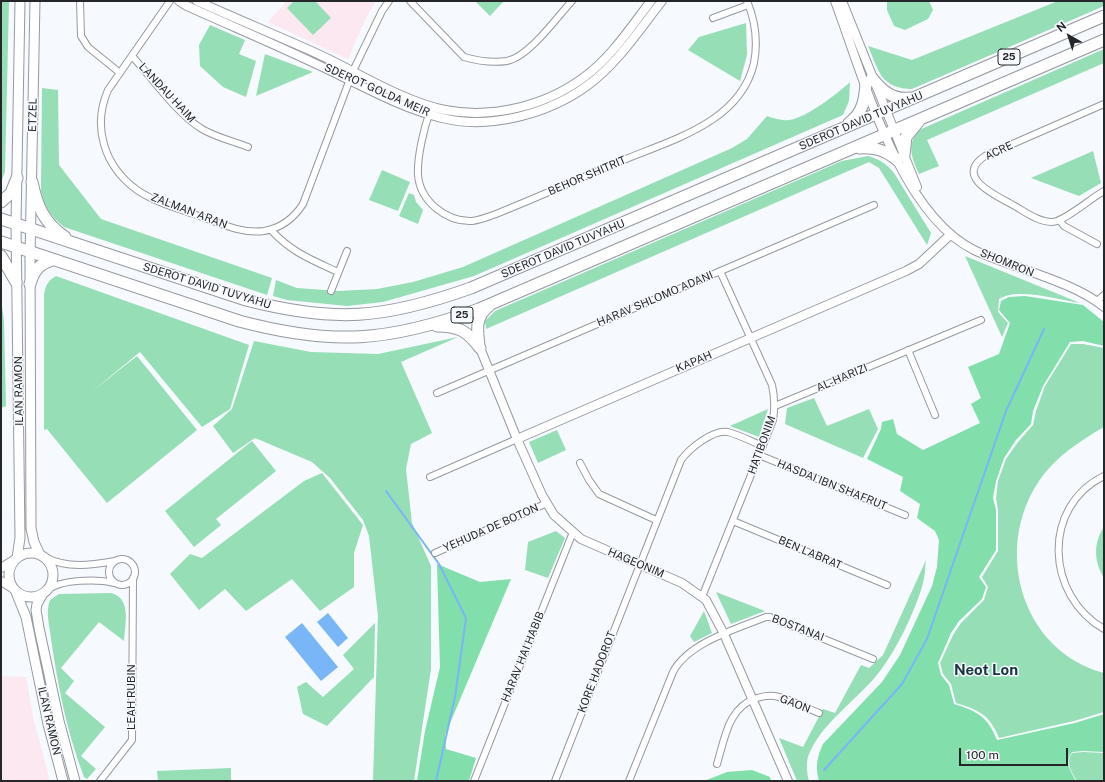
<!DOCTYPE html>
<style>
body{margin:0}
#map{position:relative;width:1105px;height:782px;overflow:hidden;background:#f6f9fd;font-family:"Public Sans",sans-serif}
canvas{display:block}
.frame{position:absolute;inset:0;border:2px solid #252629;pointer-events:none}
.north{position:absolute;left:1049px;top:16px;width:40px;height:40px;-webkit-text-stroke:3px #f6f9fd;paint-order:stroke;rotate:321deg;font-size:11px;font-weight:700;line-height:16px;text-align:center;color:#252629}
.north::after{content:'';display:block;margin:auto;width:14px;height:18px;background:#252629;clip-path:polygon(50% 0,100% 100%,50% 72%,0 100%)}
.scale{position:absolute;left:959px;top:748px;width:109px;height:18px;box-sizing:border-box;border:2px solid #252629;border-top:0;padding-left:5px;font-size:12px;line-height:14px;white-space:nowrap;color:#252629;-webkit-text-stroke:3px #f6f9fd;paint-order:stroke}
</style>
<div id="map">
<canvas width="1105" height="782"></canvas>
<div class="frame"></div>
<div class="north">N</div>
<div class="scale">100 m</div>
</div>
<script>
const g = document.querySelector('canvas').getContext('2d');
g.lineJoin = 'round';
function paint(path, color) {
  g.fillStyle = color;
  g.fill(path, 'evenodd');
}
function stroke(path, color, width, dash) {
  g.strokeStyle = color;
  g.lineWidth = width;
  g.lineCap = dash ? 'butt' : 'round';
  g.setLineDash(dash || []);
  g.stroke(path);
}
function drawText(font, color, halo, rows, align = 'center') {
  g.font = font + ' "Public Sans",sans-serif';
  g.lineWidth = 3;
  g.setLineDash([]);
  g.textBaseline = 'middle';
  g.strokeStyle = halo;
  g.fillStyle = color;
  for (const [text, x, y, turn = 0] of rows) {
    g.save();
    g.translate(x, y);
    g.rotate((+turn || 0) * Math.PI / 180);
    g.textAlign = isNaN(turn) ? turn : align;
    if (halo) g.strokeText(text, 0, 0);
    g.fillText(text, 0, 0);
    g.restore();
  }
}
const education = new Path2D(`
 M287 1H376L367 16 348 59 268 22Z
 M1 676 26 677 34 721 50 781H1Z`);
const green = new Path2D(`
 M1 1H9L5 172 1 182Z
 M294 1H315L331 18 313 35 287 8Z
 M475 1H504L490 16Z
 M887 1H929L933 10 928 19 905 30 894 26 887 10Z
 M1058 1H1104V6L912 89C880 88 879 71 868 46L912 60Z
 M746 23 747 55 740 81 688 50 699 37Z
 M210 25 245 40 239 54 256 61 246 97 223 87 200 66 199 45Z
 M1104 49V63L927 140 939 166 919 174C912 158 906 145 919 130Z
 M265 54 313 72 256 96Z
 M850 82 849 101 843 115 474 276 383 302 347 306 287 300 273 296 276 280 297 288 338 291 377 289 413 282 463 267 732 148 747 139 767 116C773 118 782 121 789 120 806 118 837 94 850 82Z
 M42 88 58 90 59 165 101 219 272 278 267 295 64 227C50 215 45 208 41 191Z
 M1093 151 1101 183 1079 196 1031 178Z
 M868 156C879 159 887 164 894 173L931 233 927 245 879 168 869 162 486 329 485 321 495 311 842 161Z
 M382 170 410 182 398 211 369 200Z
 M409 193 414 195 416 202 423 210 418 224 399 216Z
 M965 256 1080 303C1059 300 1018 287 999 299L998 312 1008 323 1002 337Z
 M56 276 249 345 230 409 202 427 140 352 90 393 137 356 197 430 107 503 47 429 44 430V294C46 286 47 281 56 276Z
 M1 298 4 321 6 406 1 408Z
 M458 337 401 362 432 433 411 444 406 469 412 523 431 566V669L414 781H373L378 616 369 536 363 520 330 478 312 462 255 438 233 453 213 426 232 409 254 341 311 352 378 354Z
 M1071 344H1083L1104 348V427C1080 441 1055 457 1039 481 993 549 1021 651 1104 673V712L1074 721 999 738C990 714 978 710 956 703L951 684 943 674 940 663 953 635 961 623 984 600 988 587 982 577 998 551V510L996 498 998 481 1006 459 1018 442 1033 425 1036 411 1045 386Z
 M814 398 827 426 869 409 878 429 863 458 785 424 787 408Z
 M768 409 759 437 730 426Z
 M557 430 566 450 538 463 529 442Z
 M252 441 276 471 216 519 221 525 194 547 165 511Z
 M322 473 363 525 354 553V587L320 611 292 579 246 611 225 589 199 610 170 574 190 554 202 558 304 481Z
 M1104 527V578C1094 562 1093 543 1104 527Z
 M556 531 565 538 548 578 525 570 528 542Z
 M926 560C925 568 925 578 922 587 913 615 898 647 880 671 859 699 819 724 808 757 806 764 807 774 809 781H797L779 738 803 747 823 709 835 713 861 665 869 668 883 655Z
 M716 592 765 611 731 624Z
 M111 593C132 598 125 625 124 641L99 622 61 668 74 681 65 693 105 727 81 756 96 769 87 779 84 777C67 733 58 686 51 639 50 626 45 613 50 600L59 594Z
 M704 611 712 633 694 642 690 636Z
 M375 623 374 677 327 726 303 714 297 687 306 682 323 697 354 669 343 655Z
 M1083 752 1104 753V781H1077C1072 773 1065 762 1072 753Z
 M231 768V781H158L157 771Z`);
const forest = new Path2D(`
 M1025 296 1083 305 1104 322V346L1083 341 1070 342 1043 386 1033 411 1031 424 1016 440 1004 458 996 481 993 498 996 510V550L979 577 986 587 982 599 959 621 951 633 938 663 941 675 949 685 954 704C977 711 988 717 997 740L1075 723 1104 714V752L1083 751 1072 752C1064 762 1071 772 1076 781H819C815 767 817 757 823 744L882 682 900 655 932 586 937 567 939 540 935 531 917 518 920 504 900 491 903 477 867 459 881 429 882 422 893 419 897 434 923 450 980 423 971 404 981 398 968 367 999 354 1010 323 999 310 1001 301 1009 297Z
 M437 564 480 582 511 579 445 735 446 749 476 758 469 781H417L425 731 440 667Z
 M752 770 770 777 771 781H704L727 772Z`);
const water = new Path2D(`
 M328 613 348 638 338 647 317 622Z
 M302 623 338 667 321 681 285 637Z`);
const stream = new Path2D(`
 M386 491 439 564 466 618 455 697 436 781
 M824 770 902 684 927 639 1006 411 1044 329`);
const street = new Path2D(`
 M80 1 81 36 88 47 120 73
 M170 1 108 90C92 127 104 166 137 190 156 203 180 209 202 217 221 224 243 234 264 231 281 228 294 218 303 204L353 71 382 11 389 1
 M410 1 464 57C478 61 493 63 507 61 529 57 557 17 572 1
 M713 18 748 5
 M132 56C152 78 177 114 202 129 215 137 233 141 248 147
 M1104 104 985 156C953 177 997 196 1013 205 1024 211 1038 222 1052 222 1064 222 1091 198 1104 191
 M430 111C424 128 417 157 418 175 420 201 446 222 472 221 480 220 488 217 496 214 538 197 579 179 621 161 671 140 740 123 754 63 758 42 755 20 747 1
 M1060 221 1064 226 1097 244
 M271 230C291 252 312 260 338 272
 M331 291 347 251
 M1097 301 1104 295
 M908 350 935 415
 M437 393 874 205
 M775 406 981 320
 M759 455 905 515
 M580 463 589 480 599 494 656 520
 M1104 476C1041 507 1046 596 1104 629
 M430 477 517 439
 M733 521 887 585
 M435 553 547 503
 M45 557C67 569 92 565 115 561
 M109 572a13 13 0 1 1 26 0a13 13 0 1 1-26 0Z
 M48 590C61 579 98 579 114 583
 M702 597 773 420C775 407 775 398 772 385L720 271
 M717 764C725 738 728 707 757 698 763 696 768 695 775 696 790 699 804 707 819 713
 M100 781 132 740 133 578
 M474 781 573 532
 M555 781 681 460C689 449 713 429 728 432 739 435 751 441 763 446
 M629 781 673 672C688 643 736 629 766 617H770L873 659`);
const secondary = new Path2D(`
 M179 1 187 6C229 25 272 43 314 63 356 82 397 107 442 118 489 130 549 114 588 85 618 63 639 30 662 1
 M197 1C237 19 278 36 318 54 357 72 404 102 445 110 492 119 545 106 583 78 611 58 630 28 651 1
 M835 1C863 75 899 213 974 250 1012 268 1073 281 1104 307
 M842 1 917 187
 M480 348 517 439 542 495 554 515 581 539 682 583 706 600 724 634 788 781
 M517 439 906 271 919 264 950 235
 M1 568 14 560
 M1 581 14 589`);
const primary = new Path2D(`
 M35 1 30 257 31 528 34 542 40 555
 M9 575a22 22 0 1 1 44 0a22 22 0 1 1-44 0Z
 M17 558 20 538 16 224 20 1
 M16 592 26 617 48 724 63 781
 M42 595 37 604 36 610 39 628 59 721 75 781`);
const highway = new Path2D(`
 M872 78C882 91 893 100 910 98
 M849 123C863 113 865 99 866 83
 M859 148C875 147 885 150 897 160
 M904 155 906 137 919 121
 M32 182C37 206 44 223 65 237
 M1 202 11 193 17 178
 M1 219 246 300C335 323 384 319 471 288L1104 16
 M1 242 239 321C333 346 388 342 479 309L1104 40
 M1 256 16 282
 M30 284C34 270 39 264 53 260
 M437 326C459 326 467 331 480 348
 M479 346C477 329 475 317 489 306`);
const shields = [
 [1009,57,22],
 [462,315,22]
];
const shieldNames = [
 ["25",1009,57],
 ["25",462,315]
];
const streetNames = [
 ["SDEROT GOLDA MEIR",377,90,24],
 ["LANDAU HAIM",167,93,47],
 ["ETZEL",33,115,-89],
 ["SDEROT DAVID TUVYAHU",861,121,-23],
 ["ACRE",999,151,-25],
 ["BEHOR SHITRIT",587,176,-23],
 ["ZALMAN ARAN",189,211,21],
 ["SDEROT DAVID TUVYAHU",563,249,-23],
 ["SHOMRON",1007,263,22],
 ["SDEROT DAVID TUVYAHU",207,286,17],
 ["HARAV SHLOMO ADANI",655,299,-23],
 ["KAPAH",694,362,-23],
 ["AL-HARIZI",842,378,-23],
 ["ILAN RAMON",19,391,-91],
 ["HATIBONIM",762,445,-70],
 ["HASDAI IBN SHAFRUT",832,485,22],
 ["YEHUDA DE BOTON",491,528,-24],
 ["BEN LABRAT",810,553,23],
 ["HAGEONIM",636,563,23],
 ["BOSTANAI",798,628,21],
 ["HARAV HAI HABIB",523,657,-68],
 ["KORE HADOROT",597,672,-69],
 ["LEAH RUBIN",132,697,-90],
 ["GAON",795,704,21],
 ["ILAN RAMON",49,721,77]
];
const districtNames = [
 ["Neot Lon",986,670]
];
paint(education, '#fce8f0');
paint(green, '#96deb5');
paint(forest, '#82deab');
paint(water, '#78b6f7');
stroke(stream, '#78b6f7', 2);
stroke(street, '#9599a0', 8);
stroke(secondary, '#9599a0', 10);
stroke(primary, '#9599a0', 11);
stroke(highway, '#9599a0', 13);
stroke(street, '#fff', 6);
stroke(secondary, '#fff', 8);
stroke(primary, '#fff', 9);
stroke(highway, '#fff', 11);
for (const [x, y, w] of shields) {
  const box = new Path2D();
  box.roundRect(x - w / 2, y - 8, w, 16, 3);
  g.fillStyle = '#f6f9fd';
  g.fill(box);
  stroke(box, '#252629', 1);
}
drawText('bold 10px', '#252629', null, shieldNames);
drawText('11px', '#252629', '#f6f9fd', streetNames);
drawText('bold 15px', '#17363f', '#f6f9fd', districtNames);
</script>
